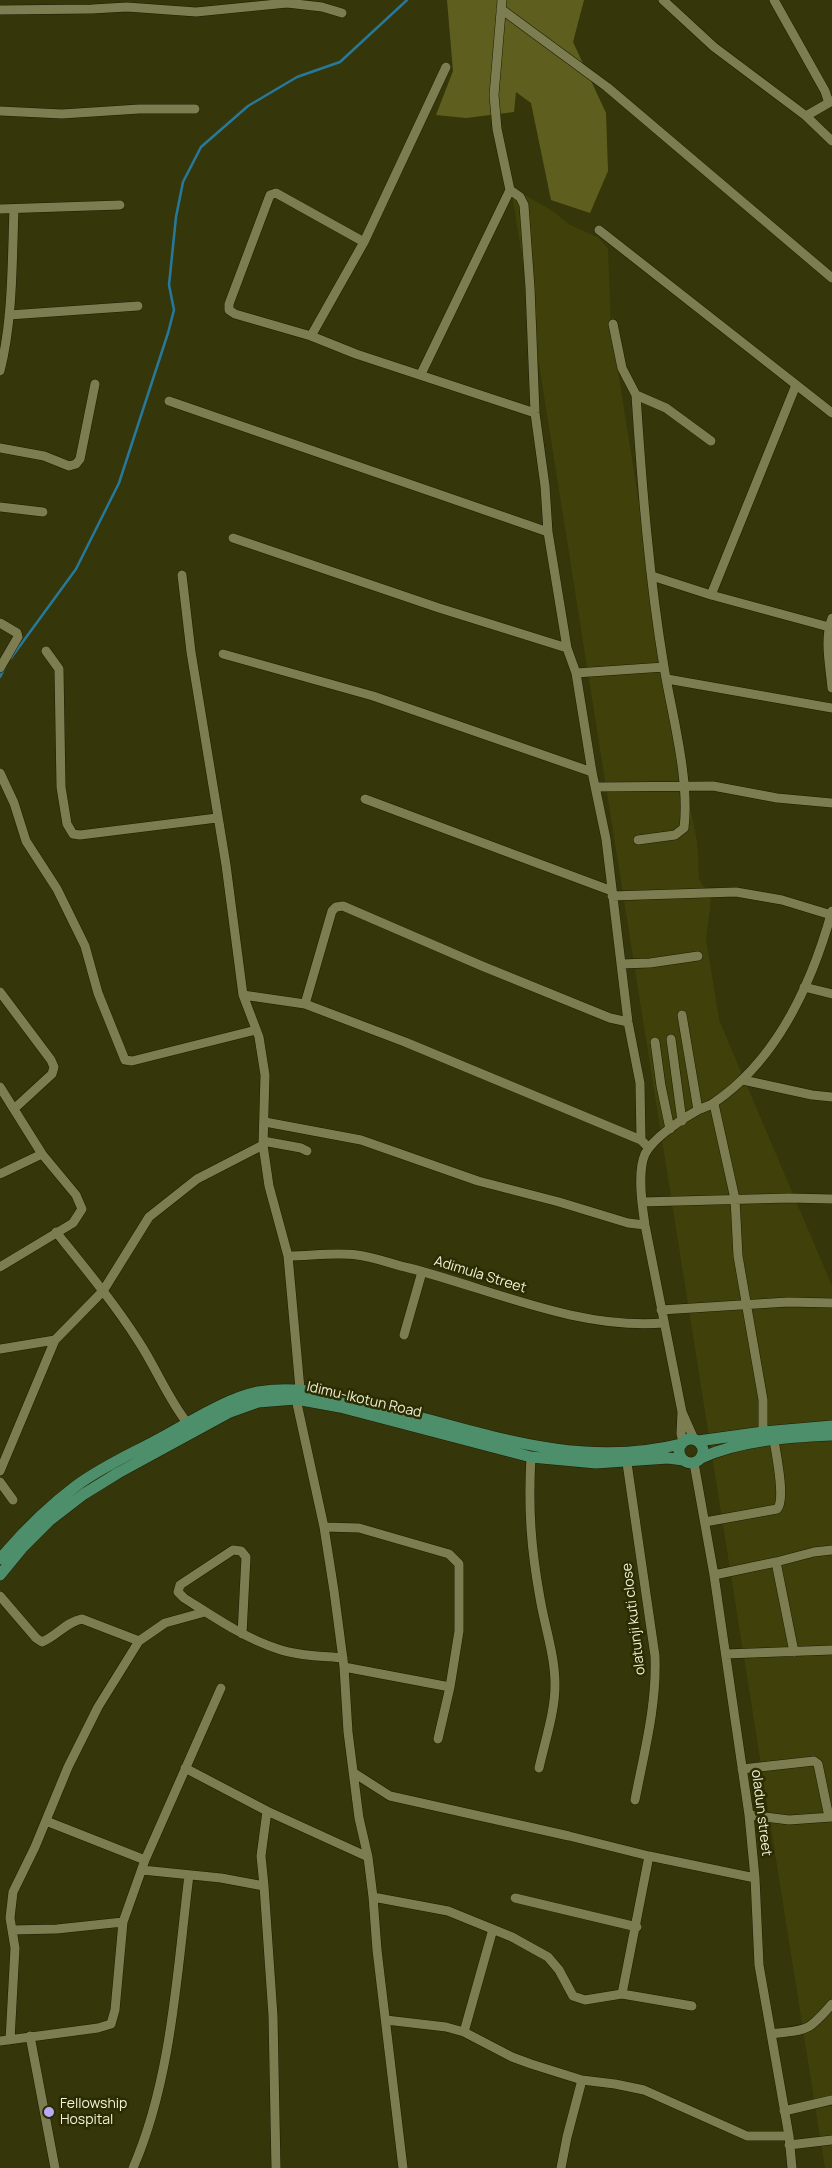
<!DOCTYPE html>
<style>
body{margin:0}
canvas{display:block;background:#353609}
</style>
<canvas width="832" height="2168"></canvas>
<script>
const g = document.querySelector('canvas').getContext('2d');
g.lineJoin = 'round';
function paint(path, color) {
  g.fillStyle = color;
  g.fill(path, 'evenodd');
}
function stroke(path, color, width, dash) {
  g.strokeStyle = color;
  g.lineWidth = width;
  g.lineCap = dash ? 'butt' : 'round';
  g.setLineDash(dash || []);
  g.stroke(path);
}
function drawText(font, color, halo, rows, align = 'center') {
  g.font = font + ' Manrope,sans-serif';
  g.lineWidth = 5;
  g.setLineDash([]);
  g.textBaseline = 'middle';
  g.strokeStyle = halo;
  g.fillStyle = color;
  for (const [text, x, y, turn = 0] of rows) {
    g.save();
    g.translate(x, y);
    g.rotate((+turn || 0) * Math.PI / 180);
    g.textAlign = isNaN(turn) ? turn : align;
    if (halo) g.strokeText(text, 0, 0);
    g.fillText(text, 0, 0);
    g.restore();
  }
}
const built = new Path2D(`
 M511 187 551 210 570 225 599 238 608 249 611 328 680 760 697 841 699 879 711 900 706 939 719 1020 832 1286V2168H825Z`);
const green = new Path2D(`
 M447 0H584L573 42 606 113 608 171 590 213 551 200 531 103 516 92 514 112 466 118 436 115 453 71Z`);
const stream = new Path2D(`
 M11 658 76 569 119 483 168 333 174 310 169 285 176 217 183 182 201 147 248 106 297 77 340 62 407 0
 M0 677 5 667`);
const minor = new Path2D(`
 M663 0 714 47 806 116 832 141
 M774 0 825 91 829 103
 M501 9 607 87 832 278
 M0 10 92 9 127 7 196 12 287 3 322 7 342 13
 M0 111 62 114 139 109H195
 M806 116 832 101
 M510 190 520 197 524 205 530 288 535 413 545 486 548 532 567 648 576 673 592 772 606 839 628 1022 640 1083 641 1140 649 1148
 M0 209 120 205
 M599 230 832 413
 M364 242 276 193 270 195 229 304V310L235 314 311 336 356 354 535 413
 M9 315 138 306
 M613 324 622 368 636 395
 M311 336 364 242 446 67
 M0 371C13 320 12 261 14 209
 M421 374 510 190 497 129 494 95 502 0
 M169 401 548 532
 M0 448 44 456 69 466 76 464 80 459 95 384
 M0 507 43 512
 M233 538 439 608 567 648
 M182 575 191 652 226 865 243 995 259 1037 265 1075 263 1145 269 1186 288 1256 300 1389
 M652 576 711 595 829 627
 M711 595 796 385
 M832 618C824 639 830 665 832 688
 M0 623 17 633 18 637 0 668
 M46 651 59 669 61 787 67 824 73 834 80 835 217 818
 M223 654 373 696 592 772
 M576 673 664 667
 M667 679 832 708
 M0 773 14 803 26 841 57 889 85 946 98 993 125 1060 132 1061 256 1030
 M596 787 713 786 777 798 832 803
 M365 799 612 891
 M638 840 675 835 684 828C690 780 672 715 664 667 649 577 642 486 636 395L666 408 711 441
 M612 896 736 892 782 900 831 915
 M621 964 650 963 698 956
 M804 987 832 994
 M0 992 51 1060 54 1067 52 1074 15 1108
 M243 995 305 1004 405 1042 641 1140
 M305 1004 332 911 336 907 343 906 482 966 610 1018 628 1022
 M682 1015 698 1110
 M671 1039 682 1121
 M655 1042 661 1086 670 1129
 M743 1080 812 1095 832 1097
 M0 1087 42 1154 76 1195 82 1209 73 1223 0 1267
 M714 1104 735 1199 738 1256 763 1400V1432
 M265 1122 361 1140 478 1181 559 1202 628 1223 645 1225
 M263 1141 301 1148 307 1151
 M0 1174 42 1154
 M642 1202 789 1198 832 1199
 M56 1232C85 1268 114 1303 139 1342 156 1368 168 1399 188 1424
 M288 1256C310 1256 335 1252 357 1255 374 1257 392 1264 409 1268 491 1289 578 1330 664 1323
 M661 1310 788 1302 832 1303
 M404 1335 422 1272
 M0 1349 55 1340
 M296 1399 324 1527 334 1591 344 1667 348 1732 359 1818 368 1857 373 1897 377 1950 403 2168
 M682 1412 694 1439
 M683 1442 681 1434 682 1412 645 1225C642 1206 637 1172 645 1154 653 1138 683 1118 698 1110 704 1107 710 1106 715 1102 778 1059 812 983 832 911
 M531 1457C528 1508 531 1549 540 1598 545 1628 555 1655 555 1685 555 1712 545 1741 539 1768
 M627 1463 655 1656C657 1705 644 1753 635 1800
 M694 1463 714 1575 749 1815 755 1878 759 1965 789 2136 792 2168
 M0 1471 55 1340 103 1291 149 1217 197 1179 263 1145
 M0 1482 13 1500
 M705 1522 777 1509C786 1500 776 1454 774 1440
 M324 1527 359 1528 449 1554 459 1564V1631L450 1687 438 1739
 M776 1562 794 1652
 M714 1575 776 1562 814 1552 832 1550
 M0 1596 36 1638 42 1642C57 1636 66 1622 82 1619L139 1641
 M242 1634 246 1557 241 1551 233 1550 180 1585 178 1592 184 1598C214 1617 244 1638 278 1649 298 1656 322 1656 343 1658
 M726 1654 832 1650
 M344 1667 450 1687
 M185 1768 267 1811 368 1857
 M742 1769 814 1761 818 1764 829 1817
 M354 1773 390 1796 569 1836 649 1856 755 1878
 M749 1815 789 1820 832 1817
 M46 1821 145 1860
 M142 1870 221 1878 264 1886 261 1856 267 1811
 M264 1886 273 2016 276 2168
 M373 1897 448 1911 512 1937 548 1957 559 1970 573 1996 585 2000 622 1994 649 1856
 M515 1898 637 1927
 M12 1930 57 1929 123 1922
 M622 1994 692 2006
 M386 2020 446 2027 464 2032 512 2057 531 2064 582 2080 615 2084 644 2090 747 2136H789
 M464 2032 493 1929
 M771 2034C808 2029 807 2033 832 2004
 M30 2036 55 2168
 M10 2040 15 1948 10 1918 13 1892 35 1847 68 1767 98 1707 139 1641 165 1623 205 1612
 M0 2041 98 2028 111 2024 115 2010 123 1922 145 1860 221 1688
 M784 2111 832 2100
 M789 2145 832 2140
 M133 2168C172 2079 177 1971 189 1875
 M561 2168 567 2137 582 2080`);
const major = new Path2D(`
 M679 1451a12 12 0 1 1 24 0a12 12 0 1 1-24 0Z
 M698 1441 763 1432 832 1426
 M701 1458C740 1440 789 1437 832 1435
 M0 1559C23 1532 48 1507 76 1486 100 1468 129 1455 155 1441 186 1425 224 1399 258 1392 299 1385 330 1395 369 1404 473 1429 573 1471 681 1444
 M0 1575 23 1547 49 1521 84 1494 118 1473 230 1412 258 1402 296 1399 340 1407 531 1457 596 1463 668 1458 683 1460`);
const markers = [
 [49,2112,6,"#b7abf8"]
];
const streetNames = [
 ["Adimula Street",480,1275,17],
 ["Idimu-Ikotun Road",364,1400,13],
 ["olatunji kuti close",634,1619,-97],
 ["oladun street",761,1813,83]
];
const poiNames = [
 ["Fellowship",60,2104],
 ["Hospital",60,2120]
];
paint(built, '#40410a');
paint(green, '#5e5f1f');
stroke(stream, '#27799c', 2.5);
stroke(minor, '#1d1d00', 10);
stroke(major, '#1d1d00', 12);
stroke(minor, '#7c7e52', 9);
stroke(major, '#4d8f6b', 11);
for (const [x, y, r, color] of markers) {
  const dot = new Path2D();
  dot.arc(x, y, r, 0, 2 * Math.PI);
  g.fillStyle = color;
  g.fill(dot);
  stroke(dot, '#2b2c00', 2);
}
drawText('14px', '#f0f2da', '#2b2c00', streetNames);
drawText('14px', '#f0f2da', '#2b2c00', poiNames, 'left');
</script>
